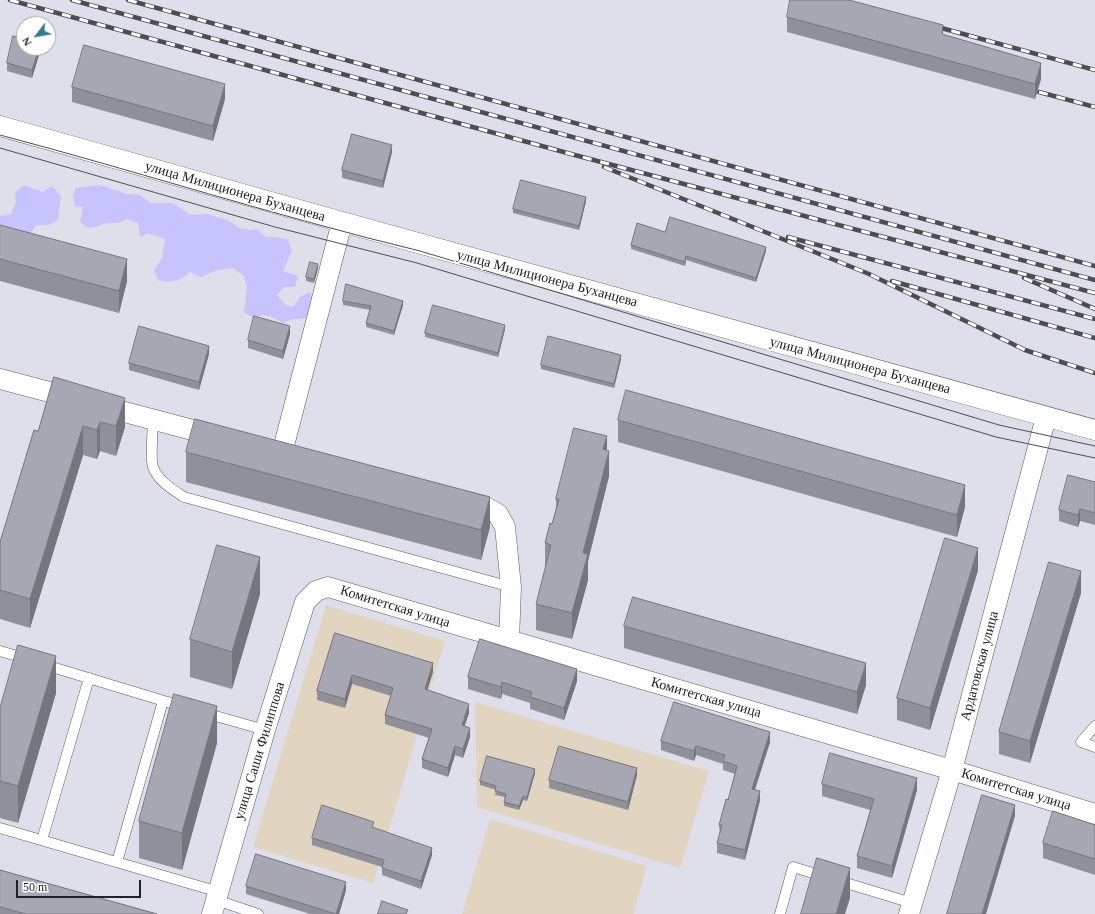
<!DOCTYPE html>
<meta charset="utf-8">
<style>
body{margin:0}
#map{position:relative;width:1095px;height:914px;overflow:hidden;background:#dfdfeb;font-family:Georgia,serif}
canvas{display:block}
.north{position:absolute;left:16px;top:16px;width:40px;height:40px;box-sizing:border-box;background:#fff;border:1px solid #a7a7a8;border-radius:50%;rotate:239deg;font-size:11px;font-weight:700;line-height:16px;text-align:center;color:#222226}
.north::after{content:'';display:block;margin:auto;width:14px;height:18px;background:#367b89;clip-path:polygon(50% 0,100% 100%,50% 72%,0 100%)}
.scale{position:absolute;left:16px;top:880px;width:125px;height:18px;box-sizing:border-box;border:2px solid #222226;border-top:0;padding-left:5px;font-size:12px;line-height:14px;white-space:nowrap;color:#222226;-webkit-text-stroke:3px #fff;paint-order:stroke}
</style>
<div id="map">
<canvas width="1095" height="914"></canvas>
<div class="north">N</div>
<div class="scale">50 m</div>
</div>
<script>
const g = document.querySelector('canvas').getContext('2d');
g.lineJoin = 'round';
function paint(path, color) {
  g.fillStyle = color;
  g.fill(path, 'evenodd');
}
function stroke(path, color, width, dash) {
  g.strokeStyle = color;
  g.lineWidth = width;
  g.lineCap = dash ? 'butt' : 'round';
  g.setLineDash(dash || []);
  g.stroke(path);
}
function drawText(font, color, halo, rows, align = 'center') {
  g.font = font + ' Georgia,serif';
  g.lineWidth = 3.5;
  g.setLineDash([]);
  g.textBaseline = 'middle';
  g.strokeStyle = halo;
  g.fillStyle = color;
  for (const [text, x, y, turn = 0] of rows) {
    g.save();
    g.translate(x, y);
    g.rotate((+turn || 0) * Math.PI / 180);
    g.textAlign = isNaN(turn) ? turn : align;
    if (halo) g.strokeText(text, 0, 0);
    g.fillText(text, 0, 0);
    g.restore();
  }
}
const education = new Path2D(`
 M326 605 445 641 373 883 253 847Z
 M475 702 709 771 680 868 477 807Z
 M490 819 647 866 633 914H462Z`);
const green = new Path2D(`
 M24 185 43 192 52 186 61 196 58 220 49 225H36L31 233 0 240V216L11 214 16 202 15 193Z
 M100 185 127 194 140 195 151 203H172L181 208 189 215 208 214 229 221 239 228 250 230 257 229 266 237H276L288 240 292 251 283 271 298 276 295 287H284L277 295 286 305 293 307 300 297 310 292 315 305V318L293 319 283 323C272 317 265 312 253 318L244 312 247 287 243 275 233 268 217 270 201 277 190 272C179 282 172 283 158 280L154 270 162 258 165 239 148 233 140 237 138 223 126 219C117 226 114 221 104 224 99 226 94 227 88 228L80 222 83 207 75 206 73 194 76 188Z`);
const service = new Path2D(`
 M153 420C153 430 150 459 153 467 158 481 172 489 184 497L511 587
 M0 651 27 659
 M42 664 184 707
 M205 713 265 730
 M1095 726 1081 742 1095 747
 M0 828 219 892
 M42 840 89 678
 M117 862 163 701
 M216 900 258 914
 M780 914 793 867 912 903`);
const minor = new Path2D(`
 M0 126 342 222 1095 430
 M0 379 219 437
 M282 453 342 222
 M464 501 484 506 498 514 505 527 511 587 509 641
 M212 914 265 730 305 602 316 591 328 587 952 770 1095 814
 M909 914 952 770 1046 417`);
const tram = new Path2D(`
 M0 135C140 172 279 217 420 251L999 425 1095 446
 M0 148 275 227 417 263 996 437 1095 458`);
const rail = new Path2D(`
 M10 0 571 154 1095 293
 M72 0 1095 280
 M128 0 1095 266
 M934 26 1095 70
 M1039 92 1095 107
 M604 167 869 274 1025 350 1095 373
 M788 237 1095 319
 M1024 278 1095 309
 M892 281 1095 338`);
const wall = new Path2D(`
 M787 17 943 35 1041 79 1035 99 787 32Z
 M40 48V52L32 78 7 71V63Z
 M72 87 225 99 213 141 72 102Z
 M392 152 383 188 342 178V170Z
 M586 201 579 230 513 213V209Z
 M0 225 127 281 119 313 0 281Z
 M665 232 766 251 756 282 686 260 685 266 631 249V245Z
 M318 268 314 283 306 281V277Z
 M343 301 403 305 394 335 366 327V323L370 310 343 305Z
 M505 329 498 357 425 337V333Z
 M290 334 283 359 248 348V340Z
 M209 354 199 390 129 370V363Z
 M621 359 614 388 541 369V365Z
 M54 377 125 427 116 456 100 451 97 459 83 455 30 628 0 619V542L38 431Z
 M618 420 965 507 957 537 618 442Z
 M607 450 609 476 588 561V580L572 639 536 630V604L545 569V543L552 524 556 511V499Z
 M186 452 490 527 481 560 186 482Z
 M1095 482V525L1080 521 1078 527 1059 521V510Z
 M978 570 930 730 897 720V698Z
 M1081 593 1030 763 999 754V732Z
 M260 594 232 689 190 677V639Z
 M624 626 866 685 857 714 624 648Z
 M335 633 433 672 427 690 469 713 464 726 470 737 463 758 455 755 448 777 422 768V759L429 738 385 724V715L391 696 352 684 345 708 317 700V691Z
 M468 677 577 681 564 720 530 709V703L502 694 501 699 468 689Z
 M56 693 18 823 0 818V708Z
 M661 741 770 742 755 790 760 800 745 860 717 853V843L720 834 719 825 728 800 735 774 723 770V764L696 755 694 761 661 750Z
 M217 743 182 870 139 858V821Z
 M535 773 527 801 523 800 519 810 504 806V802L505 797 495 795 496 790 480 785V781Z
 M637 775 628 810 549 788V780Z
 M822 784 917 790 892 878 857 868V856L870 810 822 796Z
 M1095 825V875L1043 858V843Z
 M374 828 432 855 421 889 382 875V867L312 845V838Z
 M0 870 157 914H0Z
 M246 886 346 890 339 914H310L246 894Z`);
const shadedWall = new Path2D(`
 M943 25V40L942 34Z
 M39 48H40V52L32 78V70Z
 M1041 63V79L1035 99V84Z
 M225 84V99L213 141V126Z
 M392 145V152L383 188V181Z
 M586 197V201L579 230V226Z
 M766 247V251L756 282V278Z
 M686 256V260L685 266V262Z
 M127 259V281L119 313V291Z
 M318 264V268L314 283V279Z
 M403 301V305L394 335V331Z
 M505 325V329L498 357V353Z
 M290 326V334L283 359V351Z
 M209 346V354L199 390V382Z
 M621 355V359L614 388V384Z
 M125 398V427L116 456V426Z
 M100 422V451L97 459V430Z
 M83 426V455L30 628V599Z
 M607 436V459L609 451V476L588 561V580L572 639V613L583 553 603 449Z
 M965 485V507L957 537V515Z
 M490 497V527L481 560V530Z
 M1080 509V521L1078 527V515Z
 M978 548V570L930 730V708Z
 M260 557V594L232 689V652Z
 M1081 571V593L1030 763V741Z
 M56 656V693L18 823V786Z
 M433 663V672L425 698V689Z
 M866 663V685L857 714V692Z
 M577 669V681L564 720V708Z
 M352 675V684L345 708V699Z
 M502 682V694L501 699V687Z
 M469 704V713L462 734V725Z
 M217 706V743L182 870V833Z
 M470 728V737L463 758V749Z
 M770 732V742L752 798V789Z
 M455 746V755L448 777V768Z
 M696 746V755L694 761V751Z
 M637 768V775L628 810V802Z
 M535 769V773L527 801V797Z
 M917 778V790L892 878V866Z
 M760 791V800L745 860V850Z
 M523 796V800L519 810V806Z
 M1015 805V816L986 914H982Z
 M432 848V855L421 889V881Z
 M850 868V898L845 914H836Z
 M346 882V890L339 914H336Z`);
const building = new Path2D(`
 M790 0H849L943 25 942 34 1041 63 1035 84 787 17Z
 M13 36 24 39V48H39L32 70 7 63Z
 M84 45 225 84 213 126 72 87Z
 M352 134 392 145 383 181 342 170Z
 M521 180 586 197 579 226 513 209Z
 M670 217 766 247 756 278 686 256 685 262 631 245 637 223 665 232Z
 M0 225 127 259 119 291 0 259Z
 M310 262 318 264 314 279 306 277Z
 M346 284 403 301 394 331 366 323 371 306 343 301Z
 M433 305 505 325 498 353 425 333Z
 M254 316 290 326 283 351 248 340Z
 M139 326 209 346 199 382 129 363Z
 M548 336 621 355 614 384 541 365Z
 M54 377 125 398 116 426 100 422 97 430 83 426 30 599 0 590V542L34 430 38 431Z
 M626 390 965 485 957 515 618 420Z
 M195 419 490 497 481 530 186 452Z
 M574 428 607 436 603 449 609 451 583 553 588 554 572 613 536 604 551 545 545 543 550 523 552 524 559 499H556Z
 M1068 475 1095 482V513L1080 509 1078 515 1059 510Z
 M945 538 978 548 930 708 897 698Z
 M217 545 260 557 232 652 190 639Z
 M1049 562 1081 571 1030 741 999 732Z
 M633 597 866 663 857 692 624 626Z
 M335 633 433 663 425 689 469 704 462 725 470 728 463 749 455 746 448 768 422 759 432 729 385 715 393 688 352 675 345 699 317 691Z
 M480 639 577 669 564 708 530 697 532 692 502 682 501 687 468 677Z
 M18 645 56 656 18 786 0 781V708Z
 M174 694 217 706 182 833 139 821Z
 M674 702 770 732 752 789 760 791 745 850 717 843 722 825H719L726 799 728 800 737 766 723 761 725 755 696 746 694 751 661 741Z
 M559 746 637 768 628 802 549 780Z
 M830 753 917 778 892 866 857 856 874 799 822 784Z
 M487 756 535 769 527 797 523 796 519 806 504 802 506 794 495 791 496 786 480 781Z
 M982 795 1015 805 982 914H947Z
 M322 805 374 822 372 827 432 848 421 881 382 868 384 860 312 838Z
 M1053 811 1095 825V859L1043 843Z
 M256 854 346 882 336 914 246 886Z
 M817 858 850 868 836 914H801Z
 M0 870 157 914H26L0 907Z
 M382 901 408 910 406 914H378Z`);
const streetNames = [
 ["улица Милиционера Буханцева",235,192,16],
 ["улица Милиционера Буханцева",547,279,15],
 ["улица Милиционера Буханцева",860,366,15],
 ["Комитетская улица",395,607,17],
 ["Ардатовская улица",980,666,-75],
 ["Комитетская улица",706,698,16],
 ["улица Саши Филиппова",260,751,-73],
 ["Комитетская улица",1016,790,17]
];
paint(education, '#e1d5c1');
paint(green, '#c6c3fd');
stroke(service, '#5b5b65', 11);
stroke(minor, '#5b5b65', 21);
stroke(service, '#fff', 10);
stroke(minor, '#fff', 20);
stroke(tram, '#4c4c52', 1);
stroke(rail, '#4c4c52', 4.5);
stroke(rail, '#fff', 3, [9]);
paint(wall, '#90909a');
paint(shadedWall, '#75757d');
paint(building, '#a7a7b3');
stroke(building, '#75757d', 1);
drawText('14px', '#222226', '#fff', streetNames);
</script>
